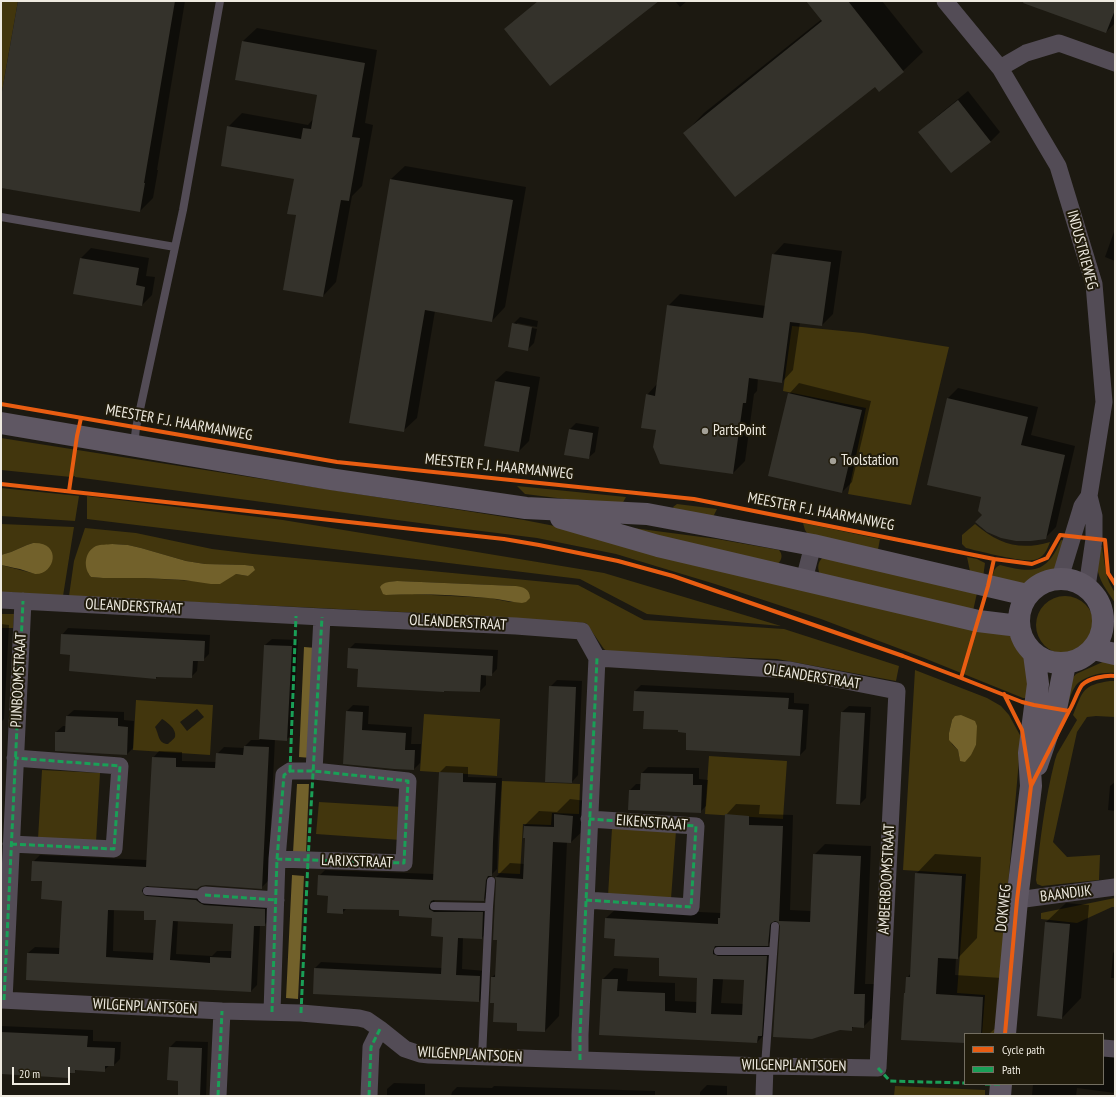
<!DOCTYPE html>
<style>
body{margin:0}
#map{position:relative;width:1116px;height:1097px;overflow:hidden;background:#1c1911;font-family:"PT Sans Narrow",sans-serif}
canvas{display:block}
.frame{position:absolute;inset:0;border:2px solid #eeeae0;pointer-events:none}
.legend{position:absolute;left:964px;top:1033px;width:140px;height:52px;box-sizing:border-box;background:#211c0c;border:1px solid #736e61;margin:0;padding:5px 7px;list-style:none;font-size:12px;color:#eeeae0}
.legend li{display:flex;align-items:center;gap:8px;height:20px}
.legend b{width:20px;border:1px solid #736e61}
.scale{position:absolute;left:12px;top:1067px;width:58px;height:18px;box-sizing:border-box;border:2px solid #eeeae0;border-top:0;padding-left:5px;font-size:12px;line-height:14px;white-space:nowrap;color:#eeeae0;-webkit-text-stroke:3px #211c0c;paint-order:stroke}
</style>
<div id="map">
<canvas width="1116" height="1097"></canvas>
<div class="frame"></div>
<ul class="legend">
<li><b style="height:5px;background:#e95d12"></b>Cycle path</li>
<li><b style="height:5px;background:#1a9f57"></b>Path</li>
</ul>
<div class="scale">20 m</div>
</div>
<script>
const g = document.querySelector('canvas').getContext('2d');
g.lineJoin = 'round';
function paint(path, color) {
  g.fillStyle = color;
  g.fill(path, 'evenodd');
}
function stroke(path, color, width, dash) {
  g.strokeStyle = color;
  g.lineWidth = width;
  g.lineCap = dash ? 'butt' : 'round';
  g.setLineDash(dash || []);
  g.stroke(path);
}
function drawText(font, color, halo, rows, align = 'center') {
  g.font = font + ' "PT Sans Narrow",sans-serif';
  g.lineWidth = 4;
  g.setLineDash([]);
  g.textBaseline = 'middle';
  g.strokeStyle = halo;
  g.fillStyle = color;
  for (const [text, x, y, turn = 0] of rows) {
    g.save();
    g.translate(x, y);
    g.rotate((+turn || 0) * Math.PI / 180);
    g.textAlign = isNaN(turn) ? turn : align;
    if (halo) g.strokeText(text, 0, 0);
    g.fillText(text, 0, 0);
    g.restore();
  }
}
const green = new Path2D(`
 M1 1H18L1 97Z
 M792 326 863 333 949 347 911 505 848 494 866 408 783 391Z
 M1 438 524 520 580 531 1011 636 1029 663V698H1023L924 658 821 619 715 584 616 554 537 538 457 528 75 477V476L71 477 1 470Z
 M517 486 626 497 621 506 525 494Z
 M1 488 79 496 75 521 1 516Z
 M87 496 283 520 604 573 781 626 647 614 580 579 87 519Z
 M677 504 717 509 713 517 678 514 673 507Z
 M803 523 880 539 877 555 809 536 805 530Z
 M1 524 74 527 63 596 1 592V565L36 574 33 543 27 545 11 552 1 555Z
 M975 524C999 544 1019 551 1050 542 1047 550 1044 558 1034 560 1025 563 978 551 966 548L962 544V535Z
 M85 528 136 533 212 549 253 554 578 585 644 620 784 629 899 666 896 681 777 659 610 653 604 649 586 623 401 612 69 596 74 561ZM112 544 128 545 141 548 186 561 205 564 245 565 253 566 248 576 236 574 196 581 144 578H103L91 577 88 573ZM397 581 516 586 526 602H510L490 598 412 594 386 595 389 582Z
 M633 528 717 539 779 550C783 555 782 559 778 564L627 530Z
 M1061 540 1065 541 1057 567 1052 570 1028 583 1010 585 992 581C993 574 993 568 1000 565 1033 574 1047 573 1061 540Z
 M1099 547H1102L1106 573 1109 582 1115 593V603C1109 593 1101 584 1098 572 1096 565 1099 555 1099 547Z
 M823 557 977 593 973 611 821 576C817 569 817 563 823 557Z
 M967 557 977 559 985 563 983 578 971 576Z
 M1036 625a29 29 0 1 1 58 0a29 29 0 1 1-58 0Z
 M1 614H14L13 628H1Z
 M1107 660H1115V673C1103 672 1088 675 1078 683 1073 688 1070 697 1068 704V683L1076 674Z
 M915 670 987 698 1001 706 1009 715 1021 737 995 1034H982L985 995 957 993 966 874 903 870ZM952 720 976 745 973 750 960 761 958 750 952 744 949 733Z
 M1110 681H1115V717L1096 716 1087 717 1077 732 1053 842 1067 857 1100 855 1099 880 1042 886 1037 884 1036 880C1040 840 1045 799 1055 760L1057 754 1077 720 1073 715C1083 691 1082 685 1110 681Z
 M136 700 213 705 210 755 133 750ZM197 709 204 717 187 731 180 722ZM162 719C167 722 177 729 175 737 174 739 170 742 168 744 158 744 159 734 155 727Z
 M424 714 500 719 497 776 420 771Z
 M709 756 787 761 783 819 705 814Z
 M42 770 100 773 96 842 38 839Z
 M502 781 580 784 579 814 552 813 551 825 523 824 520 874 498 873Z
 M319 802 403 807 401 840 316 834Z
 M612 828 676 831 671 899 608 896Z
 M1115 898V907H1112L1077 923 1041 919V913Z
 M895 1086 985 1090V1096H894Z`);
const water = new Path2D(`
 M33 543C63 542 55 575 35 574 32 573 29 572 26 571 18 568 9 567 1 565V555L11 552 27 545Z
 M112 544 128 545 141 548 186 561 205 564 245 565 253 566 255 570 248 576 236 574 220 584H211L184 580 144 578H103L91 577C83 568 84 552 96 546 101 544 107 545 112 544Z
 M397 581 516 586C523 587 530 589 530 598L526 602 522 603C511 602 500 599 488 598 454 595 420 593 386 595L383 594 380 587C384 581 391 582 397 581Z
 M304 647 316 648 311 758 299 757Z
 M961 715 975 721 977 726 976 745 971 755 965 762 960 761 958 750 949 740V733L952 720 955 716Z
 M297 784H309L306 853H293Z
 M292 875 304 876 298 999 286 998Z`);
const shadow = new Path2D(`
 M19 1H185L157 170H158L153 198 140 211 1 188V103Z
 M675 1H687L680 7Z
 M814 1H882L923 52 903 71 875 85 685 133 704 113 822 19Z
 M1025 1H1115V23L1106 32Z
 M257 28 377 50 365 123 373 125 362 186 352 196 336 282 323 296 297 215 295 178 228 127 242 113 308 125 314 118 318 95 236 80 243 41Z
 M968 91 1000 132 990 142 920 132 930 122Z
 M405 166 526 187 505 307 492 321 435 311 417 418 403 431 391 179Z
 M1115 229V261L1105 257Z
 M784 243 842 251 833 314 822 325 800 322 793 370 782 382 758 378 757 391 754 394 745 461 733 473 657 429 647 395 657 384 668 306 680 294 766 306 773 255Z
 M91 248 149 258 146 276 155 277 152 295 142 305 81 258Z
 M520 317 538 321 537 327 517 323V325L537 329 534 343 527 350 513 324Z
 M506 371 540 377 529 441 519 451 495 381Z
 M799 383 871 401 852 482 842 492 789 394Z
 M958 388 1038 407 1031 435 1075 446 1056 527 1045 538 983 515 982 496 948 398Z
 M576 423 599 427 595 452 588 458 570 429Z
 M1 624 9 625 4 719 1 722Z
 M68 628 210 635 209 654 203 660H198L197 671 191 677 158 676 156 678 71 654 62 635Z
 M272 639 298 640 293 733 286 740 275 739 268 881 261 888 206 884 148 885 149 887 271 903V918L264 925H260L257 985 251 991 28 953 35 947 60 948 63 900 43 880 33 862 40 855 147 860 153 758 159 751 182 752V761L217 762V754L224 747 245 748V746L251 740H260L265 645ZM114 909 145 910 157 920 155 953 113 951ZM178 920 234 923 233 951H217L212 956 176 954Z
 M355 643 498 650 497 669 491 675H486V685L480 691 445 690 349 649Z
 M557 680 582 681 578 775 572 782 550 687Z
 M641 685 794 693V703L809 704 806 749 800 755 687 732 679 729 635 691Z
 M353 705 369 706 368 724 412 727 411 744H421L420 763 414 769 344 763 347 711Z
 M849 706 871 707 866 798 860 804 842 712Z
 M74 710 124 712V720L134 721 133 748 127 754 56 732 63 726H67V716Z
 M446 766 468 767V777L502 778 498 836 497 869 491 875 489 895 484 900H434L435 903 488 907 487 932 482 938 463 937 462 969 486 971 484 996 479 1001 315 968 321 962 442 968 444 936 433 917 400 909 347 908 342 913 329 895 319 876 325 870 434 874 440 772Z
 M648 767 699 768V779L708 780 706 806 700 812 629 809 630 790 636 784H641L642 773Z
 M1115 782V811L1108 810 1110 786Z
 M570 799 587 801 586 828 571 842H567L559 1016 545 1031 518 1022 495 1002H491L492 977 497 973 498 939 497 881 496 877 510 863 525 864 526 838 524 826 539 811 557 812Z
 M736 804 760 805 759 814 793 815 790 910 811 911 814 855 825 844 871 846 865 984H875L874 1016 863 1027 854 1026 851 1030 782 926 779 921 778 934 766 946H777L768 1031 757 1042 600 1034 603 979 614 968 628 969 627 981 675 983V1001L697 1002 698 977 660 957 616 938 606 918 617 908 721 913 726 815ZM723 979H745L744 1004 721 1003Z
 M935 854 981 857 977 938 958 958H956L955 975 1002 978 1000 1024 989 1034H965V1042L905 993 906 992 907 978 911 973 916 874Z
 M1066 903 1089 905 1081 998 1062 1018 1046 922Z
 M1115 951V978H1111L1113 953Z
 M1 1026 93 1030V1041L121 1042 120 1059 114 1065H110L104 1070 77 1069 74 1072H72L67 1077 1 1073Z
 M176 1041 208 1042 206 1096H179V1080L170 1047Z
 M1115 1043V1093L1077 1088 1076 1096H1032L1033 1084H1103V1044Z
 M394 1083 425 1084V1096H387V1089Z
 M707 1085 727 1086V1096H700V1092Z
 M494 1086 655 1091V1096H451L452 1092 457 1087 492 1088Z`);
const building = new Path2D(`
 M18 1H175L144 183H145L140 212 1 188V97Z
 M538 1H659L550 86 504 29Z
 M806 1H848L904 72 879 92 875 87 735 197 683 133 822 21Z
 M1024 1H1115V10L1106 33 1023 3Z
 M242 41 365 63 352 137 360 138 349 201 341 200 323 297 283 290 296 215 287 214 294 179 221 166 227 126 301 139 303 128 311 129 317 95 235 80Z
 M958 100 991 142 951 173 918 132Z
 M390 179 513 200 492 322 425 310 404 432 349 423Z
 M772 254 831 262 822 326 790 322 782 383 749 378 746 403H743L733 474 660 464 653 447 656 430 641 428 646 394 655 396 667 305 763 318Z
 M80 258 139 268 136 285 145 287 142 306 73 294Z
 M512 323 532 327 528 351 508 347Z
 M495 381 530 387 519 452 484 446Z
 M788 393 862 410 842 493 768 476Z
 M947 398 1028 417 1021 445 1065 455 1046 539 1031 541H1016L1001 538 987 532 975 522 982 515 978 511 981 497 927 485Z
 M569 429 593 433 589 459 564 455Z
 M61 634 205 641 204 661H193L192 678 156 677V679L69 671 70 655 60 654Z
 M264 645 292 646 287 741 259 739Z
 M348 648 493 656 492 676 481 675 480 692 444 691V692L357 687 358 669 347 668Z
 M549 686 576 687 572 783 545 782Z
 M634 691 789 698 788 709 803 710 800 756 686 750V733L678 732V730L643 729 644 711H633Z
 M346 711 363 712 362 730 406 733 405 750H415L414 770 394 769 343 764Z
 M841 712 865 713 860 805 836 804Z
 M66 716 118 718V726L128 727 127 755 55 751V732H65Z
 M244 746 269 747 262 889 206 885 201 886 197 889 147 886 143 888 142 891 144 895 147 896 196 900 200 903 204 905 265 909V926H254L251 992 26 980 27 953 59 954 62 901 41 899 42 881H31L32 861 146 867 152 757 176 758V767L215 768 216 753 243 755ZM108 910 144 911V920H156L153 960 106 957ZM173 921 233 924 231 958 210 957V963L170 960Z
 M439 772 463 773V782L496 783 493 842 492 876H488L486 880 484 901 434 900 431 901 429 906V909L434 912H483L482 939 458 938 456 975 480 976 479 1002 313 994 314 968 441 974 443 937 431 936 432 918 399 916V910L343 909V914L327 913 328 896 317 895 318 875 433 880Z
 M641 773 693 774V785H702L701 813 628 810 629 790H640Z
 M554 814 573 816 571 843 553 842 545 1032 517 1031V1023L493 1022 494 1003H490L491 977H495L497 940H493L496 881 495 877 523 879 525 838H523L524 826 554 827Z
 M725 814 749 816V825L783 826 779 921 810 922 813 854 861 856 854 994H865L864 1028 852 1027V1031L840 1030 812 1039 773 1037 780 926 778 922 775 921 771 923 770 925 768 946H715L713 951V954L718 956H767L762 1036H758L757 1043 599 1035 602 979H618L617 991 665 993V1011L696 1013 697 978 659 976V958L614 956 615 939 604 938 605 918 718 924V918H720ZM713 979 744 980 742 1015 711 1014Z
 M915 873 962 876 958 959 938 958 936 994 983 997 981 1034H965V1043L901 1040 904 993H905L906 977H910Z
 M1045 922 1070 924 1062 1019 1037 1016Z
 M1 1032 88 1036 87 1047 115 1048 114 1066H105V1072L75 1070V1073H68V1078L1 1074Z
 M169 1047 202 1048 200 1096H178V1081L167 1080Z`);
const lane = new Path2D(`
 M1 217 175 247
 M134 445 136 428 183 210 220 1
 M147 891 205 895
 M434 906 489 907
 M718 951H773
 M482 1057 489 907 491 881
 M765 1066 775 926`);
const street = new Path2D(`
 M945 1 1000 68 1058 166 1094 284 1104 402 1089 496 1094 516V539L1087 587
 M1000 68 1026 53 1059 43 1115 63
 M1060 578 1082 506 1089 496
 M804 580 813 545
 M1 600 322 617 516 626 582 631 597 658
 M314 771 322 617
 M11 844 114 849 120 766 15 758
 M205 895 276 900
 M586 900 691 907 696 826 589 819
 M1017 900 1115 887
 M1 1000 222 1011 301 1013 359 1018 367 1020 380 1029 405 1049 420 1054 429 1055 765 1066 878 1068 897 691 790 670 597 658
 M4 1000 23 601
 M272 1012 277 859 284 775 290 771H314L408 781 404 863 277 859
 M1103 1048 1115 1049
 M580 1060V1035L597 658
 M218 1096 222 1011
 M369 1096 371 1047 380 1029
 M764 1096 765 1066`);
const secondary = new Path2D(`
 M1 423 330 479 526 508 647 514 813 545 1027 595
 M561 518 658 546 978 621 1019 626
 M1019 621a42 42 0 1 1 84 0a42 42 0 1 1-84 0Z
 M1094 649 1115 654
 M1037 765 1056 709 1065 664
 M1005 1034 1017 900 1031 786 1029 753 1038 684 1034 654
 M1000 1096 1001 1084`);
const quiet = new Path2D(`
 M290 771 296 616
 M11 844 114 849 120 766 15 758
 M205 895 276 900
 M586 900 691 907 696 826 589 819
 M4 1000 23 601
 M272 1012 277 859 284 775 290 771H314L408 781 404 863 277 859
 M301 1013 308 860 322 617
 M580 1060V1035L597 658
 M878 1068 890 1081 965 1083
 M985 1084H1001
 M218 1096 222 1011
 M369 1096 371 1047 380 1029`);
const cycleway = new Path2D(`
 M1 404 337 462 694 499 994 559
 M1 484 504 539 539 545 618 561 673 576 903 656 961 678 988 586 994 559 1032 564 1047 558 1060 535 1105 540 1108 573 1115 584
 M69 491 77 436 81 418
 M961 678 1022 702 1034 705 1069 711C1073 705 1078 690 1082 685 1089 678 1106 675 1115 676
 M1004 694 1022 730 1031 786 1017 900 1005 1034
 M1031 786 1069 711`);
const markers = [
 [705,431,4,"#a4a198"],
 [833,461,4,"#a4a198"]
];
const streetNames = [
 ["INDUSTRIEWEG",1082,250,75],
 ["MEESTER F.J. HAARMANWEG",179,423,10],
 ["MEESTER F.J. HAARMANWEG",499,467,6],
 ["MEESTER F.J. HAARMANWEG",821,512,11],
 ["OLEANDERSTRAAT",134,607,3],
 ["OLEANDERSTRAAT",458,623,3],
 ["OLEANDERSTRAAT",812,677,9],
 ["PIJNBOOMSTRAAT",19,680,-87],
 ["EIKENSTRAAT",652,823,4],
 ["LARIXSTRAAT",357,862,2],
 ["AMBERBOOMSTRAAT",887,879,-87],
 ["BAANDIJK",1066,894,-7],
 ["DOKWEG",1004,908,-84],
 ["WILGENPLANTSOEN",145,1007,3],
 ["WILGENPLANTSOEN",470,1055,3],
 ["WILGENPLANTSOEN",794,1066,1]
];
const poiNames = [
 ["PartsPoint",713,431],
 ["Toolstation",841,461]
];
paint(green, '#42360d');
paint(water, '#72612b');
paint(shadow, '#0007');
paint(building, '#34322b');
stroke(lane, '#534c56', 8);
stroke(street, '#534c56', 17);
stroke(secondary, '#5f5763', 22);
stroke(quiet, '#1a9f57', 3, [6, 3]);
stroke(cycleway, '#e95d12', 4);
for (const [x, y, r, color] of markers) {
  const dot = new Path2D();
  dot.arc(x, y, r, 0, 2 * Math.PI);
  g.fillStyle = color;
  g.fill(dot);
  stroke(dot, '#211c0c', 1.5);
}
drawText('15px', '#eeeae0', '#211c0c', streetNames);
drawText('15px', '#eeeae0', '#211c0c', poiNames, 'left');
</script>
